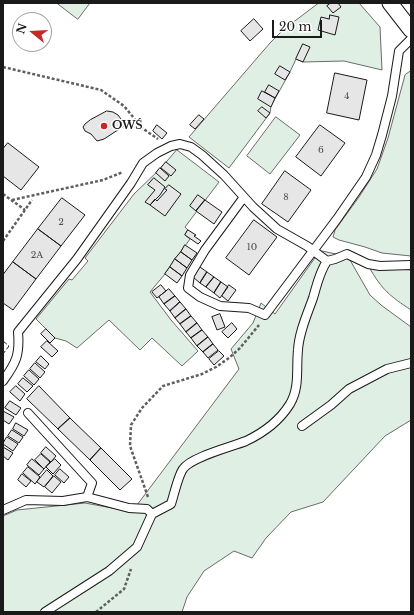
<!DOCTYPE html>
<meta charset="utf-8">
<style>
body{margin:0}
#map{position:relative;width:414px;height:615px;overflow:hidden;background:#fff;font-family:"Libre Baskerville",serif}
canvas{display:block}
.frame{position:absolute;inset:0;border:4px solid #1a1a1a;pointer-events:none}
.north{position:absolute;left:12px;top:12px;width:40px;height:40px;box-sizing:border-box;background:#fff;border:1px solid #a3a3a3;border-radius:50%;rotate:288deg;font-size:11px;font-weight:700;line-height:16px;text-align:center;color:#1a1a1a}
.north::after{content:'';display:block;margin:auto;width:14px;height:18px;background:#c62828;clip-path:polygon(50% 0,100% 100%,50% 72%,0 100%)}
.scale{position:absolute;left:272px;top:20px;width:50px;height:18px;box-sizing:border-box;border:2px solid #1a1a1a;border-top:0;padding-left:5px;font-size:12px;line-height:14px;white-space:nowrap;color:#1a1a1a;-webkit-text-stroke:3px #fff;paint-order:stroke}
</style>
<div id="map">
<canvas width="414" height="615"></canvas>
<div class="frame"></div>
<div class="north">N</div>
<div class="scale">20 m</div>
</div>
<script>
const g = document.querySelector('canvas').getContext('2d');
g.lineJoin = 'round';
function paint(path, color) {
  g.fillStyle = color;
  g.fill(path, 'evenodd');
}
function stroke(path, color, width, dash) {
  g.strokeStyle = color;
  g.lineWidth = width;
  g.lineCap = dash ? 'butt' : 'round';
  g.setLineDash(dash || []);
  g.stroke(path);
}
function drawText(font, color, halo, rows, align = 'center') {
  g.font = font + ' "Libre Baskerville",serif';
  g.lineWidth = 3;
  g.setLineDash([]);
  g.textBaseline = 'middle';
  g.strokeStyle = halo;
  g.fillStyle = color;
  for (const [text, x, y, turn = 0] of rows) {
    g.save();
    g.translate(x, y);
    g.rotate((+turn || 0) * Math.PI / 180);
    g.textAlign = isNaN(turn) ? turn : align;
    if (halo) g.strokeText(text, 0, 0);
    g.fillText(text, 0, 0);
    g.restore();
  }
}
const green = new Path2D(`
 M57 3H90L78 19Z
 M319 3H359L380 27 382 70 344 61 303 62 296 59 290 72 271 106 270 113 229 168 189 137 270 43 283 30Z
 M411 71V256L382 253 365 247 339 240 333 237 335 230 359 197 377 169 388 138 405 75Z
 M276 117 300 135 270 174 247 156Z
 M177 150 219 182 185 227 188 230 185 235 190 239 165 274 150 292 171 320 198 351 182 366 152 338 140 350 109 320 77 348 66 341 55 338 36 319 69 279 72 280 88 261 85 258 134 194 161 168Z
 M322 251 345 256 350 260 370 295 381 305 411 327V420L385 436 323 502 291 512 266 538 252 558 234 551 204 571 187 597 182 612H3V516L17 510 85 503 123 510 134 509 239 369 231 349 253 323 261 303 275 314 317 255Z
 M369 267 411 270V310C390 296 382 290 369 267Z`);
const building = new Path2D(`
 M331 3H338L341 7 333 13 327 6Z
 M330 15 339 17 335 35 318 30 321 17 329 19Z
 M254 19 263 29 250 41 241 31Z
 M303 44 310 47 303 62 296 59Z
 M280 66 290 72 285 80 275 74Z
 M335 73 367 80 359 120 327 113Z
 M269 85 279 91 275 98 265 92Z
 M262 91 275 98 271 107 258 99Z
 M262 107 270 113 266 118 258 111Z
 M107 111 113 112 118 115 124 123V126L104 139 97 141 91 134 85 131 83 127 85 124 90 120Z
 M199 115 204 119 195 129 190 125Z
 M157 125 167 133 162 139 153 131Z
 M320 125 345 143 321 176 296 157Z
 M8 143 39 167 21 190 3 176V149Z
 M166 162 176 170 171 176 161 168Z
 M160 168 169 176 165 181 156 173Z
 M285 171 311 190 288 222 262 204Z
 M154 178 165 187 160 195 150 205 145 202 155 190 148 185Z
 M169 185 181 194 165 216 150 205 155 199 157 201 167 190 165 189Z
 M198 195 205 200 196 211 190 206Z
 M62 198 85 215 61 246 38 229Z
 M205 200 222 212 214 224 196 211Z
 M254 220 277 237 249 275 226 258Z
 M38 229 61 246 36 279 13 262Z
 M188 230 196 235 194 236 201 241 198 244 185 235Z
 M185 245 197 253 192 260 181 252Z
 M181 252 192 260 187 268 175 259Z
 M175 259 187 268 182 276 170 267Z
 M13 262 36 279 13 310 3 303V275Z
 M170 267 182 276 177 283 165 274Z
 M200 267 207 272 200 283 193 277Z
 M207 272 214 277 206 287 200 283Z
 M214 277 221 282 214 293 206 287Z
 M221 282 228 287 220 298 214 293Z
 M161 285 166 291 157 298 152 292Z
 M229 285 236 290 228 301 222 296Z
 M169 289 175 296 164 304 159 297Z
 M175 296 180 302 170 311 164 304Z
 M180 302 186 309 175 318 170 311Z
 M186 309 191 316 180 324 175 318Z
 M220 314 225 327 217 330 212 317Z
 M191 316 197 323 186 332 180 324Z
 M197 323 202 330 191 338 186 332Z
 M232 323 237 329 228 338 222 332Z
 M46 329 55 338 50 343 41 334Z
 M202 330 208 337 197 346 191 338Z
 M208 337 213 344 203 352 197 346Z
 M47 341 58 351 52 357 41 347Z
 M213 344 218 350 208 358 203 352Z
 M219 351 224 356 214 365 209 359Z
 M41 356 49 364 45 369 36 362Z
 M35 363 45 372 40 378 30 369Z
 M29 370 39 379 34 385 24 376Z
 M23 378 33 386 27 392 18 384Z
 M16 386 25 394 20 401 10 392Z
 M39 386 70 418 58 429 27 399Z
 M10 401 21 408 16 415 5 408Z
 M3 411 14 417 9 424 3 420Z
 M70 418 101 448 90 460 58 429Z
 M16 423 28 430 24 436 13 429Z
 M12 430 23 437 19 443 8 436Z
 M7 437 18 444 13 451 3 444Z
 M3 447 13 453 8 460 3 456Z
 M46 447 56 456 51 462 41 453Z
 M101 448 132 479 120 490 90 460Z
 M41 454 50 462 44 469 35 460Z
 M32 459 44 469 39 475 27 465Z
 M55 459 61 465 53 474 46 467Z
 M28 467 40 477 35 484 23 473Z
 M60 469 69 477 64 483 55 475Z
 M47 470 53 476 44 487 37 482Z
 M22 474 31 481 26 487 18 480Z
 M54 476 61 482 52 493 45 487Z`);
const path = new Path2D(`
 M3 67 101 90 124 106 142 128 158 139
 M3 194 25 210
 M12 200 103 180 123 172
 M3 241 32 200
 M148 497 130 446 131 425 142 408 163 386 202 374 216 367 229 358 240 348 259 325
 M96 612 124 589 131 569`);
const service = new Path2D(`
 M244 197 205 250 190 275 188 288 200 297 220 306 249 308 265 315 337 219 366 177 376 155 382 135 392 96 399 51 411 39
 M3 381C16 363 20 355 18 332L77 259 131 183 143 163 157 153 171 146 180 144 191 147 202 155 224 175 253 207 277 229 307 246 327 261 335 259 347 254 368 264 380 266 411 265
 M302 426 331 405 349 389 387 369 411 363
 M87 497 129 508 147 509 152 514
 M3 510 26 500 63 501 87 497 92 483 28 413
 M45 612 109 571 137 547 152 514 171 504C174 495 178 476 183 469 191 457 231 447 246 441 263 433 280 420 290 404 300 387 296 369 298 350 299 332 307 315 313 298 317 285 319 273 327 261`);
const minor = new Path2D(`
 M390 3 411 30`);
const fence = new Path2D(`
 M3 341 9 346 3 354`);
const markers = [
 [104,126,4,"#c62828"]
];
const numberNames = [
 ["4",347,96],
 ["6",321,150],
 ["8",286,197],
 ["2",61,222],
 ["10",252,247],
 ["2A",37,255]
];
const poiNames = [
 ["OWŚ",112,126]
];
paint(green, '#e0efe3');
stroke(green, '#6a6a6a', 1);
paint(building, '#e6e6e6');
stroke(building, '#1a1a1a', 1);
stroke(service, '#1a1a1a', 10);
stroke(minor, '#1a1a1a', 17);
stroke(path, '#5f5f5f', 2.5, [3, 2]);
stroke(service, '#fff', 8);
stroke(minor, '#fff', 15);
stroke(fence, '#1a1a1a', 1, [5, 2]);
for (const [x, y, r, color] of markers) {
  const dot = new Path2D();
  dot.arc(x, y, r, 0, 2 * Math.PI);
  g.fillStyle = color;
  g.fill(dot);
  stroke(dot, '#fff', 1.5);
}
drawText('9px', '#4d4d4d', null, numberNames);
drawText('bold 11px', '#1a1a1a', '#fff', poiNames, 'left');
</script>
